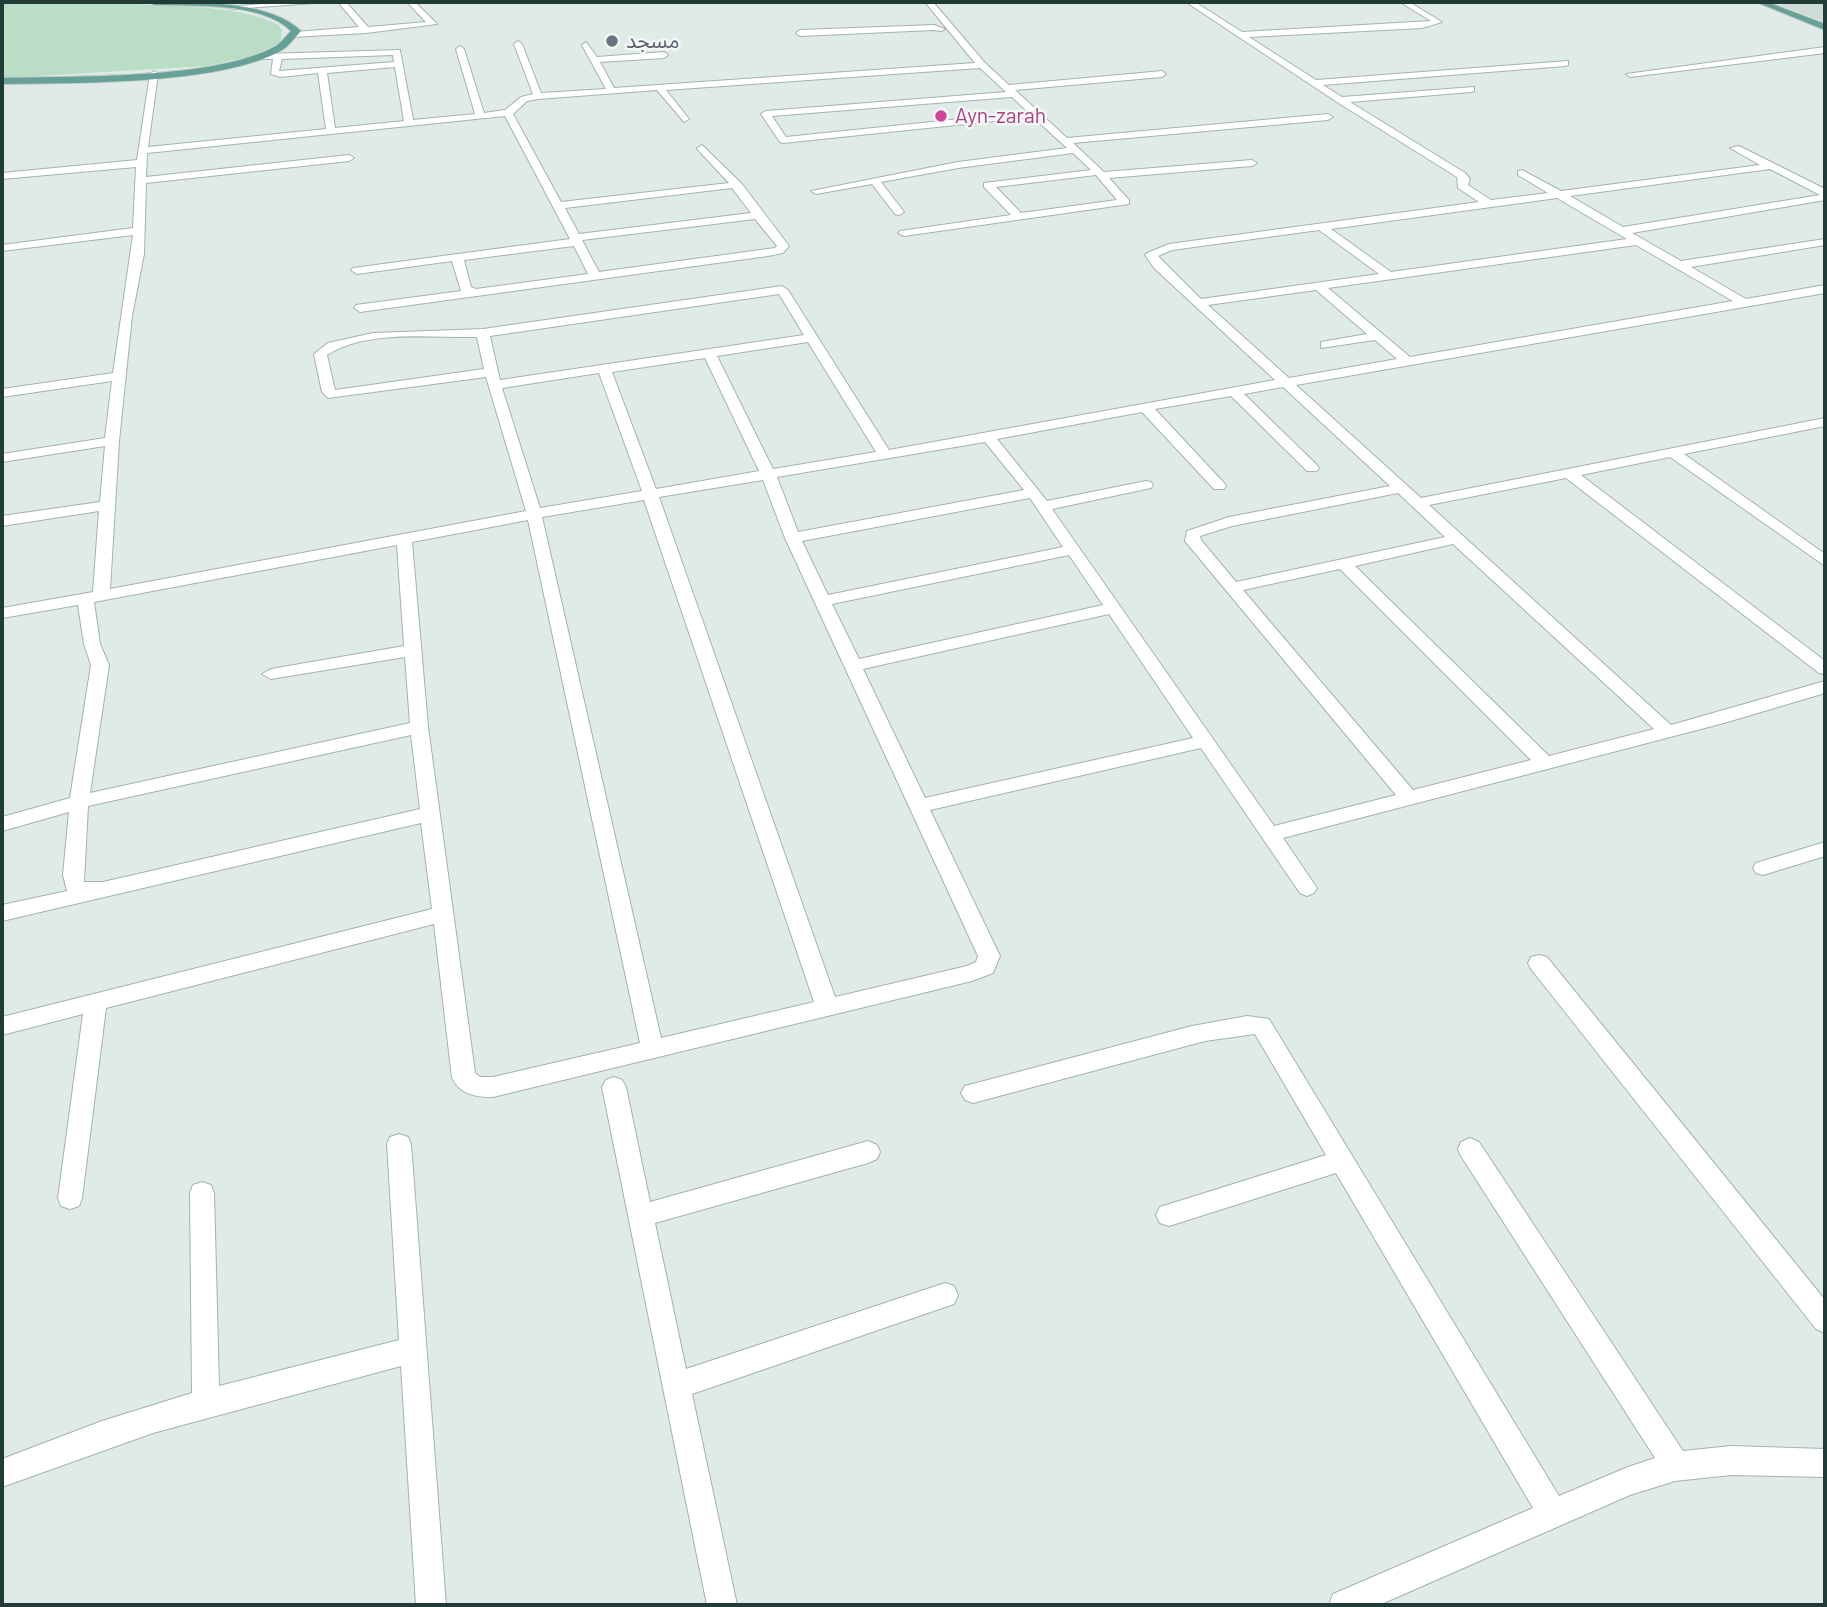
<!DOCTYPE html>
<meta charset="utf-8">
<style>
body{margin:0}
#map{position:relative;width:1827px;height:1607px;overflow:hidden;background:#e0ebe7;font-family:Barlow,sans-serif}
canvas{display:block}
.frame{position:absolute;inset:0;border:4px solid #213c37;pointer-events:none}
</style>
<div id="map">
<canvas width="1827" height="1607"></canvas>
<div class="frame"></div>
</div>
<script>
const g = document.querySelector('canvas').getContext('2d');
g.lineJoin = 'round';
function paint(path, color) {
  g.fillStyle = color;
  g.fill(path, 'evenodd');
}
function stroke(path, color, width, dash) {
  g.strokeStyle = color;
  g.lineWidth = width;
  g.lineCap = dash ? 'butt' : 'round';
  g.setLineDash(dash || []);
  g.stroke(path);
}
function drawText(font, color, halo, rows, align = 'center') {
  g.font = font + ' Barlow,"Noto Sans Arabic",sans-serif';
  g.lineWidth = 5;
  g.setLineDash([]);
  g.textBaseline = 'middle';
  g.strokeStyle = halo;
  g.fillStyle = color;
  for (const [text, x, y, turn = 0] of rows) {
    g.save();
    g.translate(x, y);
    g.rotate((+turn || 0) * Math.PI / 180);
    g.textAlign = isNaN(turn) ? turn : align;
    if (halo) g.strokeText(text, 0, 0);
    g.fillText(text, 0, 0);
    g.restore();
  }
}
const built = new Path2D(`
 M1809 2H1825V22L1779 5Z`);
const green = new Path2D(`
 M2 2C59 2 117 2 174 6 209 8 247 9 279 25L282 31 280 43 252 56 207 66 2 78Z`);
const minor = new Path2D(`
 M285 2H328L232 9 228 7Z
 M338 2H346L368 27 426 22 407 2H415L437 24 366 33 292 37 295 32 359 27Z
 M925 2H933L985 63 1009 85 1162 71 1166 74 1162 77 1015 90 1067 138 1328 114 1333 117 1328 120 1073 143 1104 172 1252 160 1257 163 1252 166 1109 178 1129 200V204L904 236 898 233 900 231 1011 215 984 187V183L1091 170 1073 153 958 168 881 182 904 212 899 215 895 214 872 184 816 194 811 191 958 162 1067 148 1033 117 783 143 780 142 761 114 766 111 1006 92 980 68 666 90 689 119 684 122 657 90 538 99 527 101 513 114 561 202 729 183 698 150 697 148 702 145 742 184 789 246 783 253 768 256 360 312 354 308 356 305 461 291 452 261 357 274 351 270 353 268 570 239 505 116 147 153 146 177 349 155 354 158 349 161 146 183 144 254 132 316 119 441 110 589 526 511 486 377 328 398 322 392 314 354 328 343 373 333 483 329 782 286 788 290 889 450 1275 380 1154 268 1145 255 1147 253 1169 244 1479 202 1458 188 1457 177 1337 102 1186 2H1195L1242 32 1431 21 1400 2H1409L1442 22 1422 28 1249 37 1316 80 1568 61V65L1565 66 1323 85 1342 97 1474 87V91L1471 92 1350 102 1465 173 1470 179 1468 185 1491 200 1548 193 1518 175V171L1522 170 1561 191 1760 165 1730 148 1739 146 1825 189V200L1632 233 1681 261 1825 239V245L1691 267 1746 299 1825 285V293L1296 385 1421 498 1825 418V426L1684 454 1825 554V566L1670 457 1581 475 1825 661V674L1819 673 1566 478 1429 505 1671 725 1825 681V693L1724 723 1283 838 1317 888 1314 893 1307 896 1300 893 1201 748 930 810 1000 956 993 973 972 981 493 1097C476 1097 461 1095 452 1078L434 924 106 1008 82 1198 79 1206 70 1209 61 1206 58 1198 83 1014 2 1035V1017L432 909 421 823 2 921V905L67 891 63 875 69 812 2 831V817L70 798 91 665 84 644 78 605 2 618V608L93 592 99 511 2 526V516L100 502 105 446 2 462V454L105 438 112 381 2 397V389L113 373 133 235 2 251V245L133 228 136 167 2 179V173L137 160 150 74 154 71 158 74 148 147 326 129 318 73 280 77 271 74 273 59H260L259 57 263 54 400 50 413 120 475 114 456 49 460 46 464 49 484 113 505 110 521 97 533 94 514 44 518 41 522 44 541 93 606 89 582 45 586 42 597 57 664 52 668 55 664 58 600 62 614 88 975 63ZM393 55 394 62 279 71 282 59ZM395 67 404 121 335 128 327 73ZM1012 97 1028 112 786 137 772 116ZM1770 169 1820 195 1623 227 1570 196ZM1096 175 1117 200 1021 213 996 187ZM732 188 751 213 579 234 565 208ZM1557 198 1627 239 1391 272 1331 229ZM755 219 777 246 775 248 599 272 582 240ZM1319 230 1379 274 1201 299 1158 256 1172 250ZM1636 245 1733 301 1410 357 1328 288ZM574 246 588 274 476 289 471 287 464 260ZM1316 290 1367 334 1321 342V348L1375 340 1397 359 1289 378 1208 305ZM779 294 804 335 500 380 490 336ZM477 337 484 369 335 390 327 355C369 329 430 338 477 337ZM808 342 876 452 773 469 717 356ZM705 358 759 471 656 489 612 372ZM599 373 642 491 540 508 502 388ZM1283 387 1390 486 1229 517 1187 531 1185 541 1396 795 1274 826 1052 509 1151 488 1153 485 1151 482 1146 481 1047 501 997 439 1142 412 1214 489H1224L1226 486 1224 483 1155 409 1231 396 1307 471H1317L1319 468 1317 465 1244 394ZM985 442 1024 490 798 532 777 477ZM763 480 785 538 978 956 976 962 967 966 835 997 659 497ZM1398 493 1445 537 1236 582 1201 540 1200 536 1232 526ZM1030 498 1063 547 828 595 802 541ZM644 500 814 1002 661 1038 542 517ZM528 520 640 1043 493 1077H480L475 1073 428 727 412 542ZM1453 544 1654 729 1549 756 1355 566ZM397 545 404 646 271 669 262 674 271 679 405 657 410 723 90 793 109 665 100 644 94 602ZM1069 555 1103 605 859 659 832 604ZM1340 569 1531 760 1413 790 1243 590ZM1109 614 1193 738 925 798 863 669ZM411 735 420 809 103 882H84L88 806Z
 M934 25 945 29 941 31 934 30 800 36 796 33 800 30Z
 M1825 47V53L1630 77 1626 74Z
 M1825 842V856L1763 875 1756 873 1753 868 1756 863Z
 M1539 955 1547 957 1825 1300V1333L1816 1329 1531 969 1528 963 1531 957Z
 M1247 1016 1269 1019 1559 1496 1628 1467 1655 1458 1461 1156 1458 1149 1461 1142 1470 1138 1479 1142 1683 1451 1731 1446 1825 1449V1477L1731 1475 1675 1481 1630 1495 1379 1605H1329L1333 1594 1533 1508 1336 1173 1169 1226 1160 1223 1156 1215 1160 1207 1326 1155 1255 1034 1205 1041 973 1103 965 1100 961 1093 965 1086 1192 1026Z
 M614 1077 622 1080 626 1087 650 1202 868 1141 877 1145 880 1152 877 1159 868 1163 655 1223 686 1369 945 1283 954 1286 958 1295 954 1304 945 1307 692 1394 737 1605H707L602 1087 606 1080Z
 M399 1134 408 1137 411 1144 446 1605H416L401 1366 153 1433 2 1487V1459L102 1421 192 1393 190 1193 193 1185 202 1182 211 1185 214 1193 219 1386 399 1340 387 1144 390 1137Z`);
const major = new Path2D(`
 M150 2C193 2 270 0 301 31 295 37 289 46 282 50 222 85 73 83 2 84V78C72 76 216 80 276 46 281 43 286 36 291 31 262 2 193 6 154 5Z
 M1756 2H1767L1825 24V30Z`);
const markers = [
 [612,41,7,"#6b7280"],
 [941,116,7,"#d1479c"]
];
const farWorshipnames = [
 ["مسجد",626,41]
];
const farHotelnames = [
 ["Ayn-zarah",955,116]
];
paint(built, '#cfdbd6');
paint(green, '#b9ddc5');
stroke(minor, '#a3b3af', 2);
stroke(major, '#c1c8c7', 2);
paint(minor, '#fff');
paint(major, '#65a196');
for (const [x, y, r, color] of markers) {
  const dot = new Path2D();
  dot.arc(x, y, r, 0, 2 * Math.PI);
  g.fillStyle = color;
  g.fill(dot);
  stroke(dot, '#f1f8f5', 2.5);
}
drawText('21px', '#5b616d', '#f1f8f5', farWorshipnames, 'left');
drawText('21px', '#b23c85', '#f1f8f5', farHotelnames, 'left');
</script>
